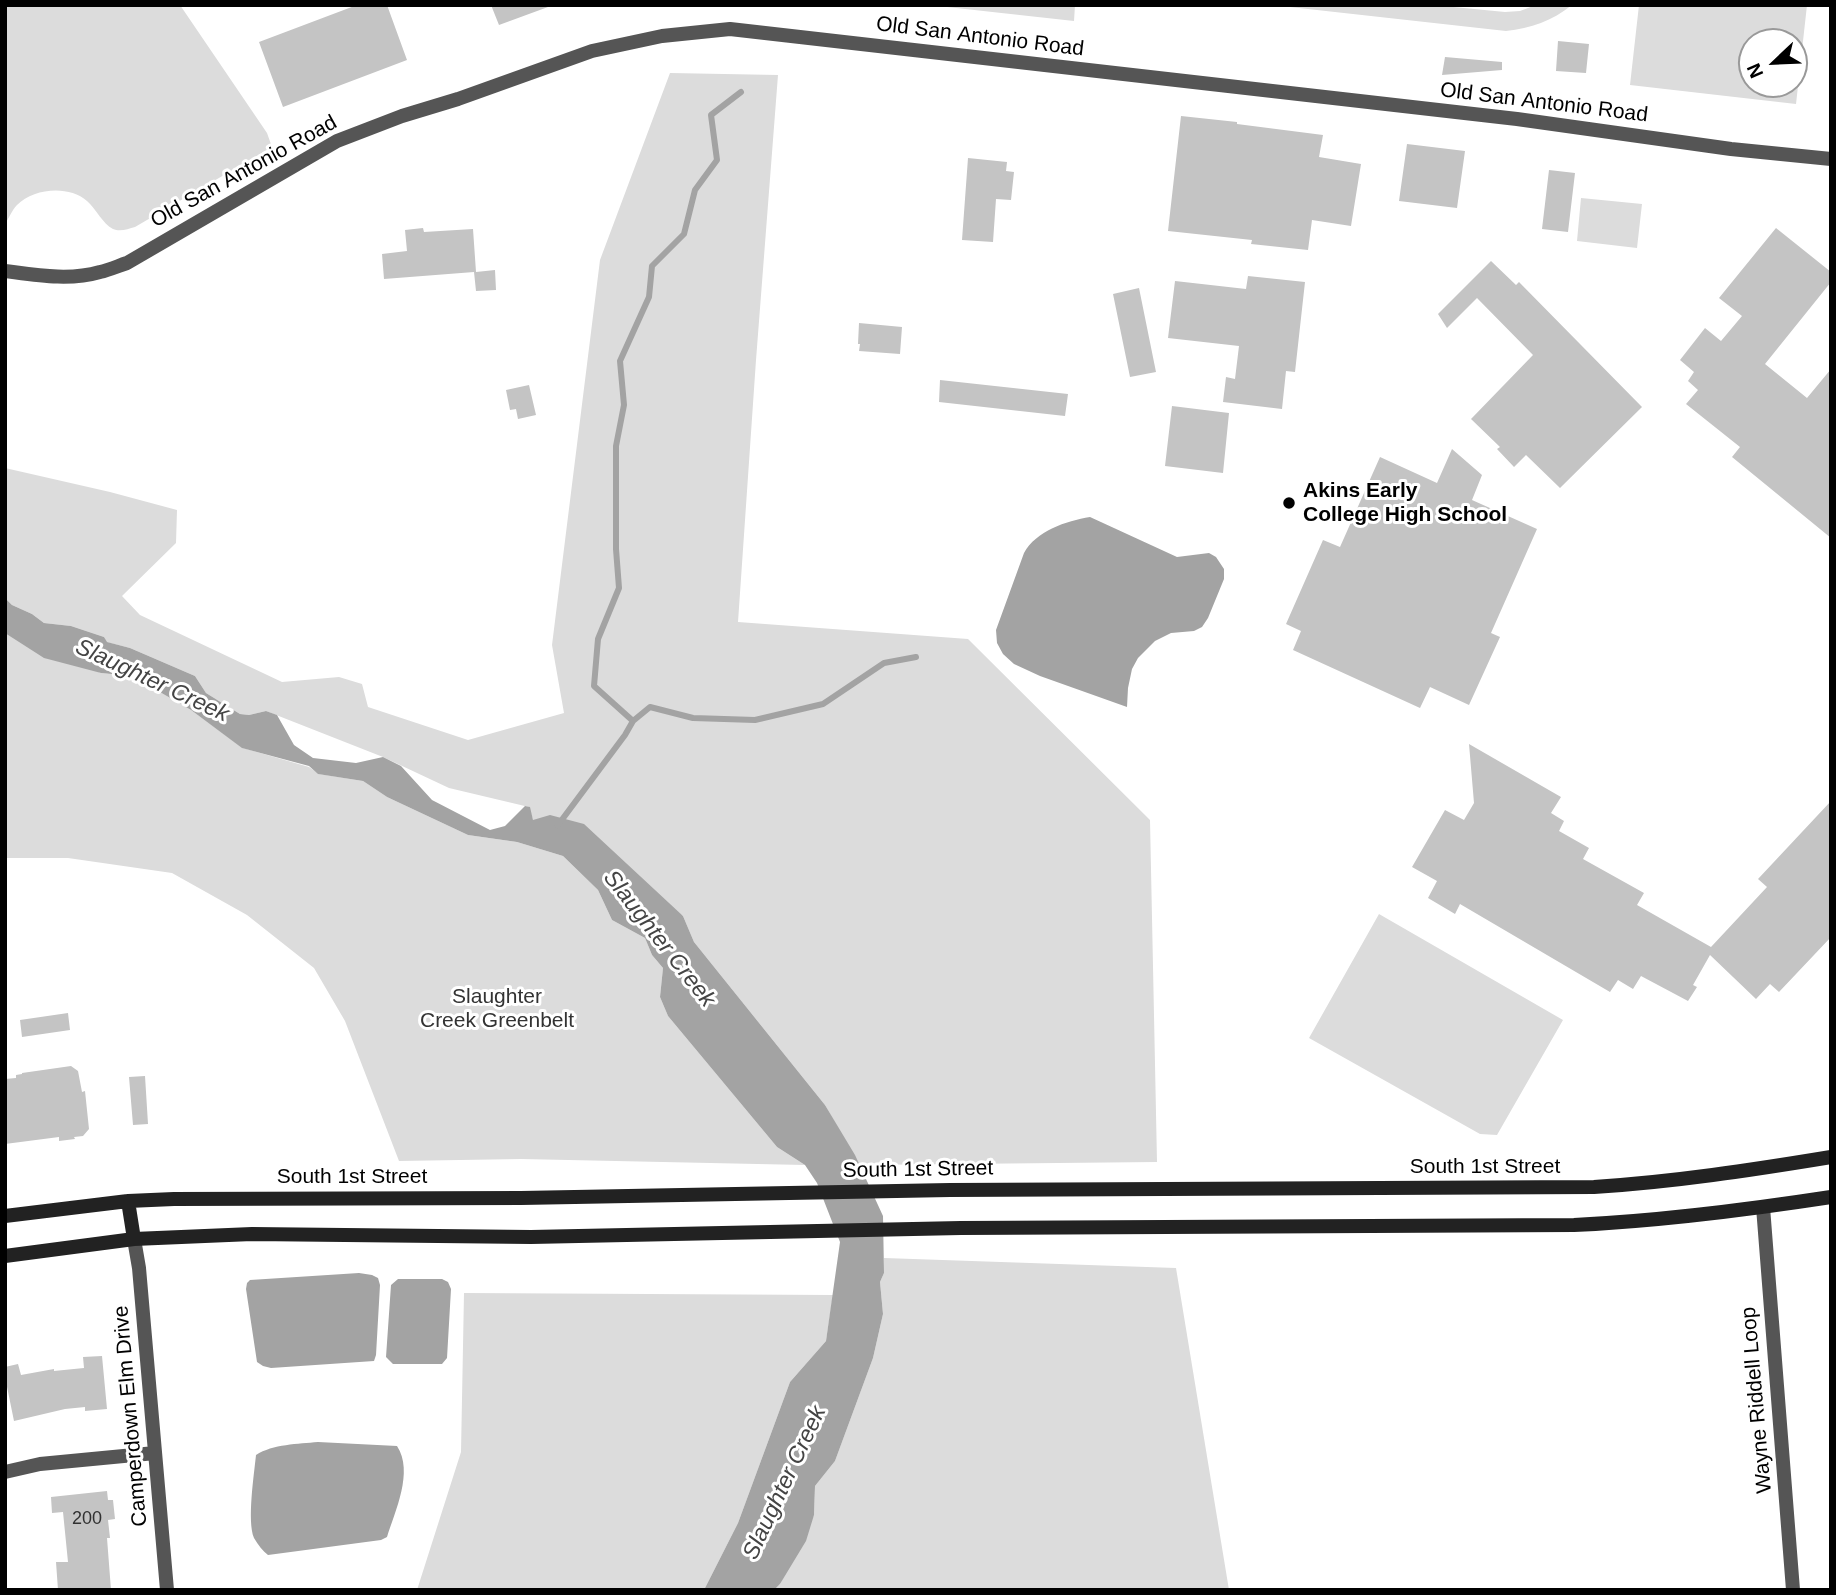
<!DOCTYPE html>
<style>
body{margin:0}
#map{position:relative;width:1836px;height:1595px;overflow:hidden;background:#fff;font-family:Arial,sans-serif}
canvas{display:block}
.frame{position:absolute;inset:0;border:7px solid #000;pointer-events:none}
.north{position:absolute;left:1738px;top:28px;width:70px;height:70px;box-sizing:border-box;background:#fff;border:2px solid #999;border-radius:50%;rotate:247deg;font-size:19px;font-weight:700;line-height:28px;text-align:center;color:#000}
.north::after{content:'';display:block;margin:auto;width:24px;height:32px;background:#000;clip-path:polygon(50% 0,100% 100%,50% 72%,0 100%)}
</style>
<div id="map">
<canvas width="1836" height="1595"></canvas>
<div class="frame"></div>
<div class="north">N</div>
</div>
<script>
const g = document.querySelector('canvas').getContext('2d');
g.lineJoin = 'round';
function paint(path, color) {
  g.fillStyle = color;
  g.fill(path, 'evenodd');
}
function stroke(path, color, width, dash) {
  g.strokeStyle = color;
  g.lineWidth = width;
  g.lineCap = dash ? 'butt' : 'round';
  g.setLineDash(dash || []);
  g.stroke(path);
}
function drawText(font, color, halo, rows, align = 'center') {
  g.font = font + ' Arial,sans-serif';
  g.lineWidth = 6;
  g.setLineDash([]);
  g.textBaseline = 'middle';
  g.strokeStyle = halo;
  g.fillStyle = color;
  for (const [text, x, y, turn = 0] of rows) {
    g.save();
    g.translate(x, y);
    g.rotate((+turn || 0) * Math.PI / 180);
    g.textAlign = isNaN(turn) ? turn : align;
    if (halo) g.strokeText(text, 0, 0);
    g.fillText(text, 0, 0);
    g.restore();
  }
}
const green = new Path2D(`
 M5 5H180L267 133 272 147 135 227C128 229 120 232 113 229 103 224 96 209 87 201 69 185 34 188 17 205 12 210 9 218 5 224Z
 M929 5H1075L1074 21Z
 M1272 5H1433L1505 12 1520 11 1536 5H1572C1552 21 1531 28 1506 31Z
 M1639 5H1807L1796 104 1630 85ZM1794 42V84H1752V42Z
 M670 73 778 75 756 360 738 622 968 639 1150 820 1157 1162 859 1165 825 1105 694 942 683 916 533 820 529 807 449 788 383 757 266 711 249 715 240 714 206 693 195 676 130 648 106 642 104 637 71 626 44 623 32 614 12 605 5 598V468L110 492 177 510 176 543 122 596 140 615 282 682 339 677 362 684 368 707 468 740 564 713 552 645 600 260Z
 M1581 198 1642 204 1637 248 1577 241Z
 M5 633 101 673 132 676 191 710 243 748 309 767 319 774 363 781 387 797 468 835 517 842 563 856 598 890 612 920 645 938 652 955 663 968 660 997 668 1016 777 1147 805 1165 521 1159 399 1161 345 1021 314 968 247 915 172 873 68 858H5Z
 M1379 914 1563 1020 1497 1135 1480 1134 1309 1038Z
 M884 1258 1176 1268 1229 1590H774L780 1584 814 1515 815 1486 835 1461 873 1358 883 1314 880 1282 884 1273Z
 M464 1293 833 1295 826 1341 790 1382 738 1523 704 1590H417L461 1452Z`);
const water = new Path2D(`
 M1090 517 1177 557 1209 553 1216 557 1224 569V579L1208 618 1202 627 1194 631 1171 633 1155 641 1138 658 1132 669 1128 688 1127 707 1040 676 1014 664 1003 654 997 643 996 630 1024 553C1036 531 1066 521 1090 517Z
 M5 598 12 605 32 614 44 623 71 626 104 637 107 642 130 648 195 676 206 693 240 714 249 715 266 711 277 715 294 745 313 758 356 763 383 757 401 766 432 800 490 830 505 826 525 806 530 807 533 820 550 815 584 824 683 916 694 942 825 1105 855 1155 883 1216 884 1273 880 1282 883 1314 873 1358 835 1461 815 1486 814 1515 806 1541 780 1584 774 1590H704L738 1523 790 1382 826 1341 840 1242 817 1183 805 1165 777 1147 668 1016 660 997 663 968 652 955 645 938 612 920 598 890 563 856 517 842 468 835 387 797 363 781 318 774 309 766 242 748 191 710 132 676 101 673 44 658 5 633Z
 M359 1273 372 1275 378 1278 380 1285 376 1355 374 1361 271 1368 263 1366 257 1362 246 1289 247 1283 250 1280Z
 M398 1279H442L448 1282 451 1289 447 1358 442 1364H393L386 1357 391 1285Z
 M318 1442 397 1446C414 1472 395 1511 387 1537L381 1540 268 1555C263 1551 258 1545 254 1538 247 1521 254 1475 256 1455 273 1444 298 1444 318 1442Z`);
const stream = new Path2D(`
 M633 721 650 707 693 718 755 720 823 704 884 663 916 657
 M558 825 625 735 633 721 594 686 598 639 619 588 616 549V446L624 405 620 361 649 297 652 266 684 234 695 190 717 160 711 115 741 92`);
const building = new Path2D(`
 M357 5H387L407 60 283 107 259 42Z
 M491 5H547L548 7 499 25Z
 M1558 41 1589 44 1586 73 1556 71Z
 M1445 57 1502 62V70L1442 75Z
 M1181 116 1237 122V124L1323 135 1319 157 1361 164 1351 226 1312 220 1308 250 1251 244 1252 240 1168 231Z
 M1407 144 1465 151 1457 208 1399 201Z
 M968 158 1007 162 1006 171 1014 172 1011 200 996 199 993 242 962 240Z
 M1549 170 1575 173 1568 232 1542 229Z
 M423 228 424 232 473 229 476 272 495 270 496 290 476 291 474 272 384 279 382 254 407 251 405 230Z
 M1776 228 1831 272V282L1765 364 1807 398 1831 369V538L1732 457 1740 447 1686 404 1698 390 1688 381 1694 372 1680 360 1705 328 1721 341 1742 316 1719 298Z
 M1491 261 1516 285 1519 282 1642 407 1560 488 1526 455 1514 467 1497 449 1500 447 1471 419 1533 355 1477 298 1447 328 1438 314Z
 M1248 276 1305 282 1295 372 1286 371 1282 409 1223 402 1226 377 1235 379 1239 346 1168 338 1175 281 1246 289Z
 M1139 288 1156 372 1130 377 1113 294Z
 M859 323 902 327 900 354 859 351 860 344H858Z
 M940 380 1068 394 1065 416 939 402Z
 M529 385 536 415 518 419 516 409 510 410 506 390Z
 M1172 406 1229 413 1223 473 1165 466Z
 M1452 449 1482 475 1472 500 1537 529 1491 633 1500 637 1469 705 1430 687 1420 708 1293 650 1301 631 1286 624 1323 540 1340 547 1380 457 1437 483Z
 M1469 744 1561 797 1551 813 1564 821 1559 831 1589 848 1583 859 1644 893 1637 905 1711 947 1767 887 1758 879 1831 801V937L1779 992 1770 984 1756 999 1710 955 1693 985 1697 987 1688 1001 1641 976 1633 989 1618 980 1610 992 1460 904 1455 914 1428 898 1437 881 1412 867 1445 810 1464 820 1474 803Z
 M68 1013 70 1030 22 1037 20 1020Z
 M71 1066 78 1071 82 1092 85 1091 89 1129 83 1136 74 1137 75 1139 59 1141V1137L5 1144V1079L16 1078V1075L22 1074V1073Z
 M145 1076 148 1124 133 1125 129 1077Z
 M102 1356 107 1409 85 1411V1407L65 1409 14 1421 5 1377V1367L18 1364 21 1375 54 1369V1371L84 1368 83 1357Z
 M107 1491 108 1500H113L115 1519 108 1520 110 1538H107L111 1590H58L56 1562H68L63 1512 52 1513 51 1497Z`);
const minor = new Path2D(`
 M1763 1207 1793 1590
 M134 1239 139 1268 167 1590
 M5 1472 40 1464 155 1453`);
const tertiary = new Path2D(`
 M5 271C36 275 69 281 100 272 109 270 118 266 127 263L337 141 402 116 458 99 592 51 662 36 730 29 1517 119 1731 149 1831 159`);
const secondary = new Path2D(`
 M128 1201 134 1239
 M5 1216 128 1201 174 1199 521 1198 950 1190 1594 1187C1673 1182 1752 1170 1831 1157
 M5 1256 134 1239 252 1234 531 1237 961 1228 1574 1225C1660 1221 1746 1210 1831 1197`);
const markers = [
 [1289,503,7,"#000"]
];
const numberNames = [
 ["200",87,1519]
];
const streetNames = [
 ["Old San Antonio Road",980,37,7],
 ["Old San Antonio Road",1544,103,7],
 ["Old San Antonio Road",244,172,-29],
 ["South 1st Street",1485,1167],
 ["South 1st Street",918,1170,-1],
 ["South 1st Street",352,1177],
 ["Wayne Riddell Loop",1757,1400,-95],
 ["Camperdown Elm Drive",131,1416,-95]
];
const poiNames = [
 ["Akins Early",1303,491],
 ["College High School",1303,515]
];
const parkNames = [
 ["Slaughter",497,997],
 ["Creek Greenbelt",497,1021]
];
const waterNames = [
 ["Slaughter Creek",152,681,25],
 ["Slaughter Creek",659,939,52],
 ["Slaughter Creek",785,1483,-65]
];
paint(green, '#dcdcdc');
paint(water, '#a3a3a3');
stroke(stream, '#a3a3a3', 6);
paint(building, '#c4c4c4');
stroke(minor, '#555', 14);
stroke(tertiary, '#555', 14);
stroke(secondary, '#222', 14);
for (const [x, y, r, color] of markers) {
  const dot = new Path2D();
  dot.arc(x, y, r, 0, 2 * Math.PI);
  g.fillStyle = color;
  g.fill(dot);
  stroke(dot, '#fff', 2.5);
}
drawText('18px', '#313131', null, numberNames);
drawText('21px', '#000', '#fff', streetNames);
drawText('bold 21px', '#000', '#fff', poiNames, 'left');
drawText('21px', '#333', '#fff', parkNames);
drawText('italic 23px', '#444', '#fff', waterNames);
</script>
